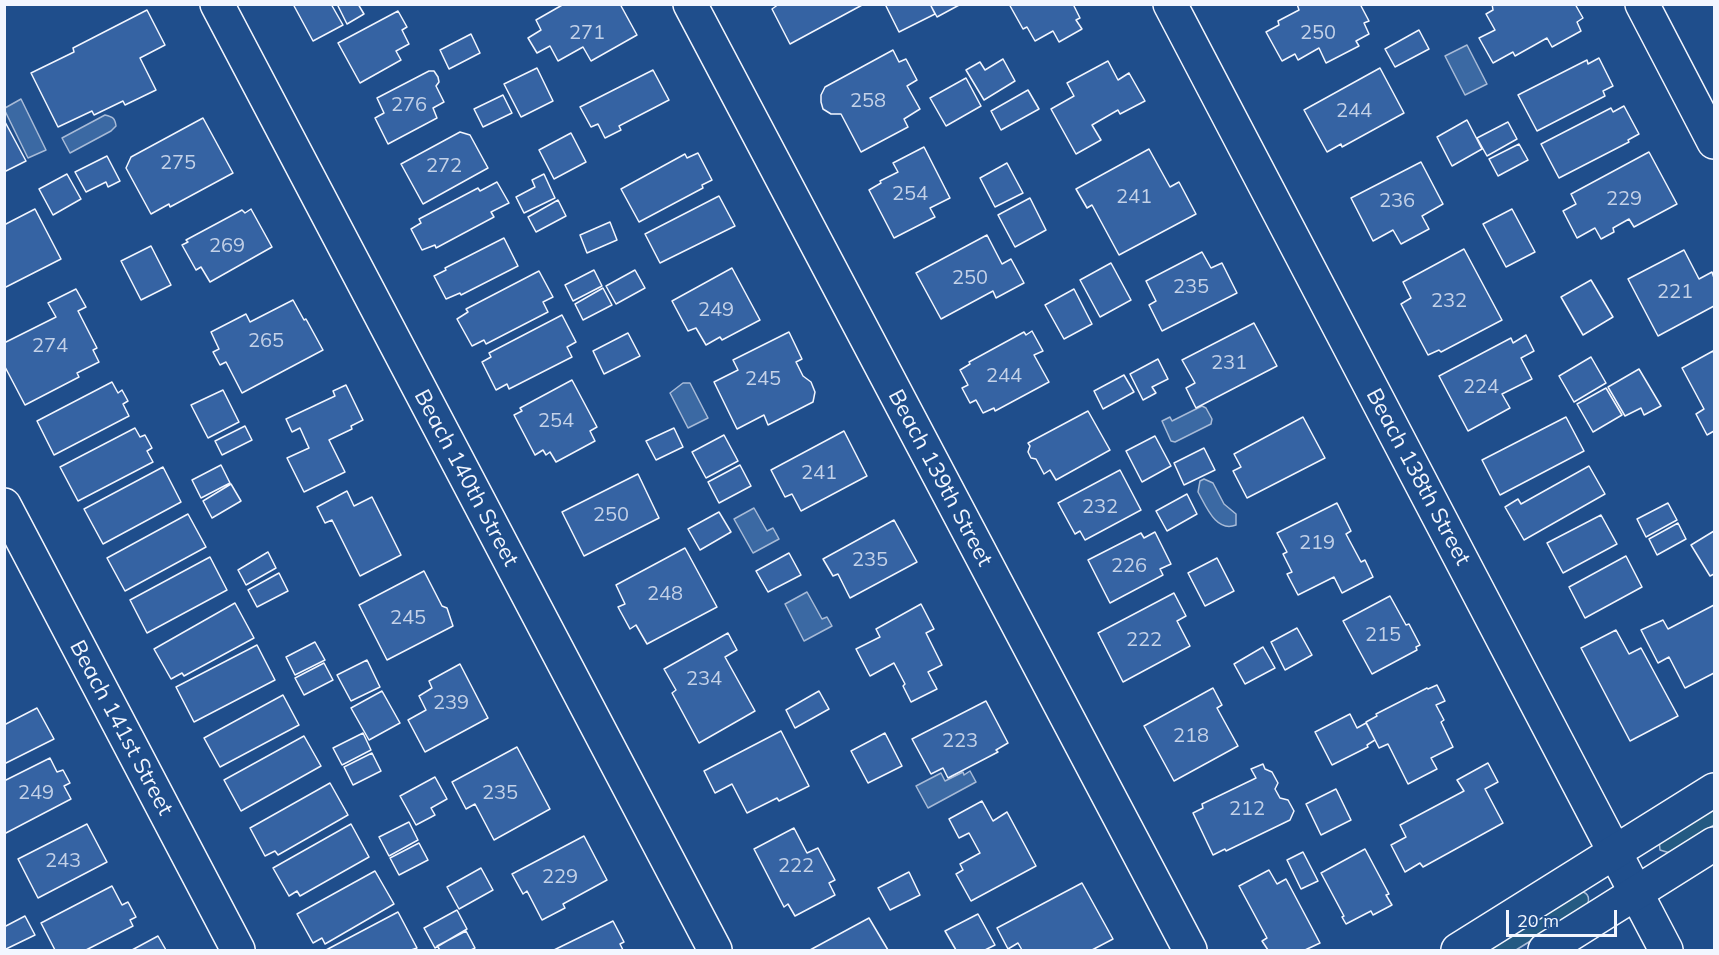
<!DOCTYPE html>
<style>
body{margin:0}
#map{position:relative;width:1719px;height:955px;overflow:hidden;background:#1f4e8c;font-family:Mulish,sans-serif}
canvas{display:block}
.frame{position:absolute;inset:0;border:6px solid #f2f6ff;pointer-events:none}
.scale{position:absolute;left:1506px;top:910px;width:111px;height:27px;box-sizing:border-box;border:3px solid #f2f6ff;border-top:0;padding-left:8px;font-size:18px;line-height:21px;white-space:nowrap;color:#f2f6ff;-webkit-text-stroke:4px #1f4e8c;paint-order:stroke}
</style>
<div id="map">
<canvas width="1719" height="955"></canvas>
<div class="frame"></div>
<div class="scale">20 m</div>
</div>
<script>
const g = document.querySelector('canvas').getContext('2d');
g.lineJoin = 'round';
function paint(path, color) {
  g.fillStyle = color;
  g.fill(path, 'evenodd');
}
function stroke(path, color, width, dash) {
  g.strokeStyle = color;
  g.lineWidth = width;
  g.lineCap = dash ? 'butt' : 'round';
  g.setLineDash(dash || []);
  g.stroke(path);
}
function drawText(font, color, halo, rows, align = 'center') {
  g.font = font + ' Mulish,sans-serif';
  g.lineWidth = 4.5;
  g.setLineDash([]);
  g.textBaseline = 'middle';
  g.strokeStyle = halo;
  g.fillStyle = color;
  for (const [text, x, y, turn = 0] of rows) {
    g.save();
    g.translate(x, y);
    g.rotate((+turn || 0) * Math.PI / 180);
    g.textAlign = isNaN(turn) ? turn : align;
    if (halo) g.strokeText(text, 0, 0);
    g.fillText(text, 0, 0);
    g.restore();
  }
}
const green = new Path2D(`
 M1714 804V825L1670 853 1660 850 1659 839Z
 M1577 890C1587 892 1591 896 1587 906L1516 950H1481Z`);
const water = new Path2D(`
 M1467 45 1487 84 1465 95 1445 56Z
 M21 99 46 150 28 158 5 111V108Z
 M105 115C113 117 115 118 116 126L111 131 70 153 62 138Z
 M683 383H690L708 418 688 428 670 393Z
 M1202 406 1206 408 1212 419 1211 424 1175 442 1171 441 1162 421 1170 417 1172 421Z
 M1204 479 1213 483 1224 504 1236 514V525C1216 533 1206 506 1198 492L1200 481Z
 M754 508 767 531 773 528 779 539 753 553 734 519Z
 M807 592 822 619 827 617 832 626 804 641 785 604Z
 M970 771 976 782 928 808 916 786 941 773 945 781 963 772 964 775Z`);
const building = new Path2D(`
 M293 4H331L343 25 313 41Z
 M337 4H358L364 14 347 24Z
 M564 4H620L637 35 591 61 583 47 558 61 550 46 537 53 528 38 541 30 536 20Z
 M779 4H864L790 44 772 9Z
 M885 4H930L935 14 899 32Z
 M930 4H961L937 17Z
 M1009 4H1073L1080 18 1076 20 1082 29 1059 42 1053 31 1035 41 1027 27 1023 29Z
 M1297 4H1360L1369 21 1364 23 1369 34 1356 41 1359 46 1326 63 1319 48 1298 60 1295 54 1282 61 1266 32 1279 25 1278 21 1299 10Z
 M1575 4 1583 18 1577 22 1581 31 1552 47 1547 38 1515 56 1513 52 1493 63 1479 38 1495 30 1486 14 1493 10 1492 4Z
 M147 10 165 45 140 58 156 90 125 105 123 101 94 115 92 111 58 127 31 73 74 52 73 48Z
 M398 11 407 27 402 30 409 44 396 51 401 60 360 83 338 43Z
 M1419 30 1429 49 1395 67 1385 49Z
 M471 34 480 53 449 69 440 50Z
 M893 50 899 62 906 59 917 80 907 86 920 109 904 119 908 127 861 152 841 114H831L823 109 821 102V95L825 87Z
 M1599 58 1613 86 1603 91 1605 96 1537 131 1518 95 1587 60 1588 64Z
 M1003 59 1015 81 984 100 966 70 980 62 985 70Z
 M1108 61 1118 80 1129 73 1145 101 1120 114 1118 110 1092 125 1101 140 1076 154 1051 109 1074 96 1067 83Z
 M537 68 553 101 521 117 504 84Z
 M1380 68 1404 113 1342 147 1341 144 1327 152 1304 110Z
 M653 70 669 100 619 126 621 130 605 138 598 124 591 127 580 107Z
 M429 71H434L438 77 439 82 436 86 444 102 433 108 437 118 388 144 375 118 384 113 377 98Z
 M966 78 981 106 946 126 930 98Z
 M1028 90 1039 109 1001 130 991 111Z
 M503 95 512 113 483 127 474 109Z
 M1624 106 1639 134 1628 140 1629 142 1559 178 1541 144 1611 108 1613 112Z
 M203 118 233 173 170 207 169 204 151 214 126 168 131 157Z
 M4 120 26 161 4 172Z
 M1467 120 1482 149 1452 166 1437 137Z
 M1508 122 1517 139 1487 156 1477 138Z
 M460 132 470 135 488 168 423 204 401 164Z
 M571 133 586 162 554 179 539 150Z
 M1519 144 1528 160 1498 176 1489 159Z
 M924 147 950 198 930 208 935 217 894 238 869 190 881 183 880 181 898 172 893 163Z
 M1149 149 1170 187 1179 182 1196 214 1119 255 1092 205 1087 208 1076 189Z
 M1649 152 1677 204 1634 227 1629 219 1613 228 1614 232 1601 239 1595 228 1577 238 1563 211 1576 204 1571 194Z
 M698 153 712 180 702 185 703 188 639 222 621 189 685 154 687 158Z
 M107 156 120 181 108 187 106 182 86 192 75 172Z
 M1421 162 1443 204 1422 216 1429 229 1401 244 1393 230 1373 241 1351 198Z
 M1007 163 1023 193 995 207 980 178Z
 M67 174 81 199 53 215 39 189Z
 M544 174 555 198 524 213 516 197 535 187 532 180Z
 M497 182 509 203 491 212 494 217 436 248 435 245 422 250 411 229 421 223 419 219 478 188 480 191Z
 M719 196 735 226 660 263 645 234Z
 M1030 198 1046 230 1015 247 998 215Z
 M558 200 566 216 536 232 528 217Z
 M35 209 61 259 4 288V225Z
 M251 209 272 247 210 282 201 267 196 270 182 245 188 242 186 240 242 210 245 213Z
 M1512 209 1535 252 1506 267 1483 224Z
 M610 222 617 240 587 253 580 235Z
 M987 235 1002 264 1011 259 1024 283 996 298 993 291 941 319 916 273Z
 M504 238 518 266 461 295 460 293 446 299 434 276 446 270 445 268Z
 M151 246 171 285 141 300 121 261Z
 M1464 249 1502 320 1441 352 1439 350 1428 355 1401 304 1411 298 1403 282Z
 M1684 250 1699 279 1712 272 1714 278V306L1658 336 1628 279Z
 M1202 252 1211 268 1222 263 1237 293 1162 331 1149 305 1156 301 1146 281Z
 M1111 263 1131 300 1100 317 1080 280Z
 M732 268 760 320 722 340 720 337 706 345 696 328 688 331 672 301Z
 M594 270 602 286 573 301 565 285Z
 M635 270 645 288 616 304 606 286Z
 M539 271 553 297 543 302 548 312 486 344 484 340 472 346 457 319 468 312 466 309Z
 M1591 280 1613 317 1583 335 1561 297Z
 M603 288 612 305 583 320 575 304Z
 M76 289 86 307 78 311 97 348 93 350 99 362 77 373 79 377 25 405 4 365V343L56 317 48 303Z
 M1074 289 1092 324 1064 339 1045 305Z
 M293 300 304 320 306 319 323 350 242 393 226 362 220 365 213 352 219 349 211 332 246 314 250 322Z
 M562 315 576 342 567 347 572 357 509 389 507 384 496 390 482 362 491 357 489 353Z
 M1254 323 1277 366 1196 408 1186 388 1195 383 1182 360Z
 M1032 331 1043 351 1034 355 1049 382 995 411 994 408 983 413 976 400 970 403 962 388 968 385 960 370 970 364 969 362 1024 332 1026 335Z
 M789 332 802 359 796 362 803 376 811 382 815 392 813 402 768 425 764 415 737 429 714 382 738 370 733 360Z
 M628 333 640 356 604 374 593 351Z
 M1526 335 1534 351 1521 358 1532 379 1502 394 1510 408 1468 431 1439 376 1511 338 1513 343Z
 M1713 351 1714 354V431L1707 435 1696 414 1704 409 1682 368Z
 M1591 357 1606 383 1574 402 1559 376Z
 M1158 359 1168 379 1152 387 1156 393 1143 400 1130 374Z
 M1639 369 1661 406 1644 415 1641 408 1625 416 1608 387Z
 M1124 375 1134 392 1103 409 1094 391Z
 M572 380 597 427 590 431 595 441 556 462 550 452 546 455 543 450 535 455 514 415 522 411 520 408Z
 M112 382 118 393 122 390 128 401 123 404 129 416 54 455 37 421Z
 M346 385 363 420 351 426 352 429 329 440 345 472 304 492 287 458 309 448 300 428 292 432 286 419 335 396 333 391Z
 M1606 388 1622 415 1593 432 1577 404Z
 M223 390 239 422 208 438 191 405Z
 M1088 411 1110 450 1056 480 1050 470 1044 474 1036 459 1031 458 1028 452 1030 446 1028 443Z
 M1303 417 1325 458 1247 498 1233 471 1241 467 1234 454Z
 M1566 417 1584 451 1500 495 1482 460Z
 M245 426 252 440 222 455 215 441Z
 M135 428 140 437 145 435 152 448 147 451 153 462 78 501 60 467Z
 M674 428 683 447 656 460 646 441Z
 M844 431 867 476 801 511 792 494 785 497 771 470Z
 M724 435 738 461 706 478 692 452Z
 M1155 436 1171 466 1142 482 1126 451Z
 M1204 448 1215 470 1184 485 1174 463Z
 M221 465 230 483 201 498 192 480Z
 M740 465 751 486 719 503 708 482Z
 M1589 466 1605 494 1524 540 1505 507 1518 499 1521 504Z
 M163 467 181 502 103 544 84 509Z
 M1120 470 1141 510 1085 540 1080 531 1075 534 1058 503Z
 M638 474 659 518 584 556 562 512Z
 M231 484 241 501 212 518 203 501Z
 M347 491 354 506 372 497 401 555 360 576 332 520 325 523 317 507Z
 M1187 494 1197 514 1167 531 1156 511Z
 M1337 503 1351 531 1346 534 1361 562 1365 560 1373 577 1342 593 1334 577 1298 595 1287 574 1292 572 1283 554 1287 552 1277 533Z
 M1668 503 1677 520 1646 537 1637 519Z
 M719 512 731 532 700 550 688 529Z
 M188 514 206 547 125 591 107 558Z
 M1601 515 1617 544 1563 573 1547 543Z
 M894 520 917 562 850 598 838 574 833 576 823 559Z
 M1678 523 1686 539 1657 555 1649 539Z
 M1714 531V574L1710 576 1691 545Z
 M1155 532 1171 564 1160 569 1163 575 1110 603 1088 560 1141 533 1144 538Z
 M685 548 717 607 647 644 636 625 630 629 618 607 625 604 616 585Z
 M268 552 276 568 246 585 238 570Z
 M789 553 801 575 768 592 756 571Z
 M1626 556 1642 587 1585 618 1569 587Z
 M210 557 227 590 147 633 130 600Z
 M1217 558 1234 591 1205 606 1188 573Z
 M424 571 442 606 447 608 453 626 387 660 359 605Z
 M279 573 288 591 257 607 248 590Z
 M1174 593 1186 616 1177 621 1190 646 1123 682 1098 633Z
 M1390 596 1406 625 1409 624 1420 645 1416 647 1417 650 1372 674 1343 621Z
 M235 603 254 638 184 676 182 673 171 679 154 649Z
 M921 604 934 629 926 633 942 665 928 672 937 689 911 702 903 686 905 684 894 663 870 676 856 649 880 637 876 629Z
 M1714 605V673L1685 688 1669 657 1658 663 1641 630 1663 620 1668 629Z
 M1297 628 1312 655 1285 670 1271 642Z
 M1616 630 1629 654 1641 648 1678 716 1630 741 1581 648Z
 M728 633 737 650 725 657 755 711 699 743 672 693 676 690 664 669Z
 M315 642 325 660 295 675 286 657Z
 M257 645 275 680 194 722 176 687Z
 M1263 647 1275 668 1245 684 1234 664Z
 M367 660 380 687 351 701 337 675Z
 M324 663 333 680 304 695 295 678Z
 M460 664 488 718 425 752 408 720 426 710 419 696 432 688 429 681Z
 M1437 685 1445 701 1436 705 1444 720 1441 722 1453 747 1431 758 1437 769 1408 784 1388 744 1379 748 1366 722 1377 716 1376 714 1427 688 1428 689Z
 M1213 688 1222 705 1217 708 1238 746 1174 781 1144 726Z
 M382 691 400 723 369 740 351 708Z
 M819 691 829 709 795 728 786 710Z
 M283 695 299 725 220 767 204 738Z
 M986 701 1008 743 996 750 998 752 948 778 943 768 931 774 912 739Z
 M37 708 54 739 4 764V725Z
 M1350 714 1357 728 1366 723 1375 740 1367 745 1368 747 1332 765 1315 732Z
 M781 731 809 786 779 801 777 798 747 813 732 784 715 793 704 771Z
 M363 733 371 750 342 765 333 748Z
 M885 733 902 766 868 783 851 751Z
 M304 736 321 766 241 811 224 780Z
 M517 747 550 809 494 840 475 804 466 809 452 782Z
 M372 753 381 771 353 785 344 767Z
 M50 758 57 772 63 770 70 783 64 786 71 799 4 834V781Z
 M1488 763 1498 782 1485 789 1503 823 1423 867 1420 863 1405 872 1391 845 1406 837 1400 825 1464 791 1457 780Z
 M1263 764 1265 769 1272 772 1278 783 1275 789 1280 798 1288 800 1294 811 1290 820 1226 851 1225 849 1213 855 1193 813 1203 808 1202 804 1256 778 1251 769Z
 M435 777 447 799 431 808 435 815 416 825 400 796Z
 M330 783 348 815 278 855 275 851 265 856 250 828Z
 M1336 789 1351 820 1321 835 1306 804Z
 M982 801 993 821 1007 812 1036 866 971 901 956 874 963 870 960 864 980 853 969 833 959 838 949 819Z
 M409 822 418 840 389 856 379 837Z
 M87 824 107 862 38 898 18 859Z
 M351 824 369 857 300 896 297 891 289 896 273 868Z
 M794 828 807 853 818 848 835 880 829 883 835 895 795 916 788 904 784 907 754 849Z
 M584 836 607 880 563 904 565 908 542 920 527 891 523 894 512 874Z
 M419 843 428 860 399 875 390 858Z
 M1365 849 1389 894 1386 895 1392 905 1373 915 1371 911 1346 924 1342 917 1344 916 1321 873Z
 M1303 852 1318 881 1301 889 1287 860Z
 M481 868 493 890 459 909 447 887Z
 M1269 870 1277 884 1286 879 1320 943 1305 950H1268L1262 941 1267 938 1239 886Z
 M375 871 394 904 325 944 322 938 313 943 297 914Z
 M909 872 920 895 890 910 878 888Z
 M1082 883 1113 939 1092 950H1022L1018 943 1008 949 997 928Z
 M112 886 122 905 128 902 136 917 130 920 133 926 86 950H55L41 923Z
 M457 910 467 929 435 948 424 928Z
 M398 912 417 948 411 950H326Z
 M978 914 995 945 985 950H956L945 931Z
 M25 916 35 935 4 950V927Z
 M869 918 888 950H810Z
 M613 921 624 942 620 944 623 950H554Z
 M466 931 475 948 471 950H440L437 946Z
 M158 936 166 950H132Z`);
const street = new Path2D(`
 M217 4 715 950
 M690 4 1190 950
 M1170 4 1666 950
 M1642 4 1714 142
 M4 505 238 950`);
const secondary = new Path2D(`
 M1458 950 1714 790
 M1545 950 1714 844`);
const numberNames = [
 ["271",587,33],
 ["250",1318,33],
 ["258",868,101],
 ["276",409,105],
 ["244",1354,111],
 ["275",178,163],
 ["272",444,166],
 ["254",910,194],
 ["241",1134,197],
 ["229",1624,199],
 ["236",1397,201],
 ["269",227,246],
 ["250",970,278],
 ["235",1191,287],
 ["221",1675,292],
 ["232",1449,301],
 ["249",716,310],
 ["265",266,341],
 ["274",50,346],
 ["231",1229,363],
 ["244",1004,376],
 ["245",763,379],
 ["224",1481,387],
 ["254",556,421],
 ["241",819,473],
 ["232",1100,507],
 ["250",611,515],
 ["219",1317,543],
 ["235",870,560],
 ["226",1129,566],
 ["248",665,594],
 ["245",408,618],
 ["215",1383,635],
 ["222",1144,640],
 ["234",704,679],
 ["239",451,703],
 ["218",1191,736],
 ["223",960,741],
 ["249",36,793],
 ["235",500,793],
 ["212",1247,809],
 ["243",63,861],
 ["222",796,866],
 ["229",560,877]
];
const streetNames = [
 ["Beach 138th Street",1418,477,62],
 ["Beach 140th Street",466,478,62],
 ["Beach 139th Street",940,478,62],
 ["Beach 141st Street",121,728,62]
];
paint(green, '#245a82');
stroke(green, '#a8bbd7', 1.5);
paint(water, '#3b69a3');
stroke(water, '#a8bbd7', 1.5);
paint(building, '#3563a3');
stroke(building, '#f2f6ff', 1.5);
stroke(street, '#f2f6ff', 36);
stroke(secondary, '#f2f6ff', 36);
stroke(street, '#1f4e8c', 33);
stroke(secondary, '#1f4e8c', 33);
drawText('20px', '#c3d1e8', null, numberNames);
drawText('22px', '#f2f6ff', '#1f4e8c', streetNames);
</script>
